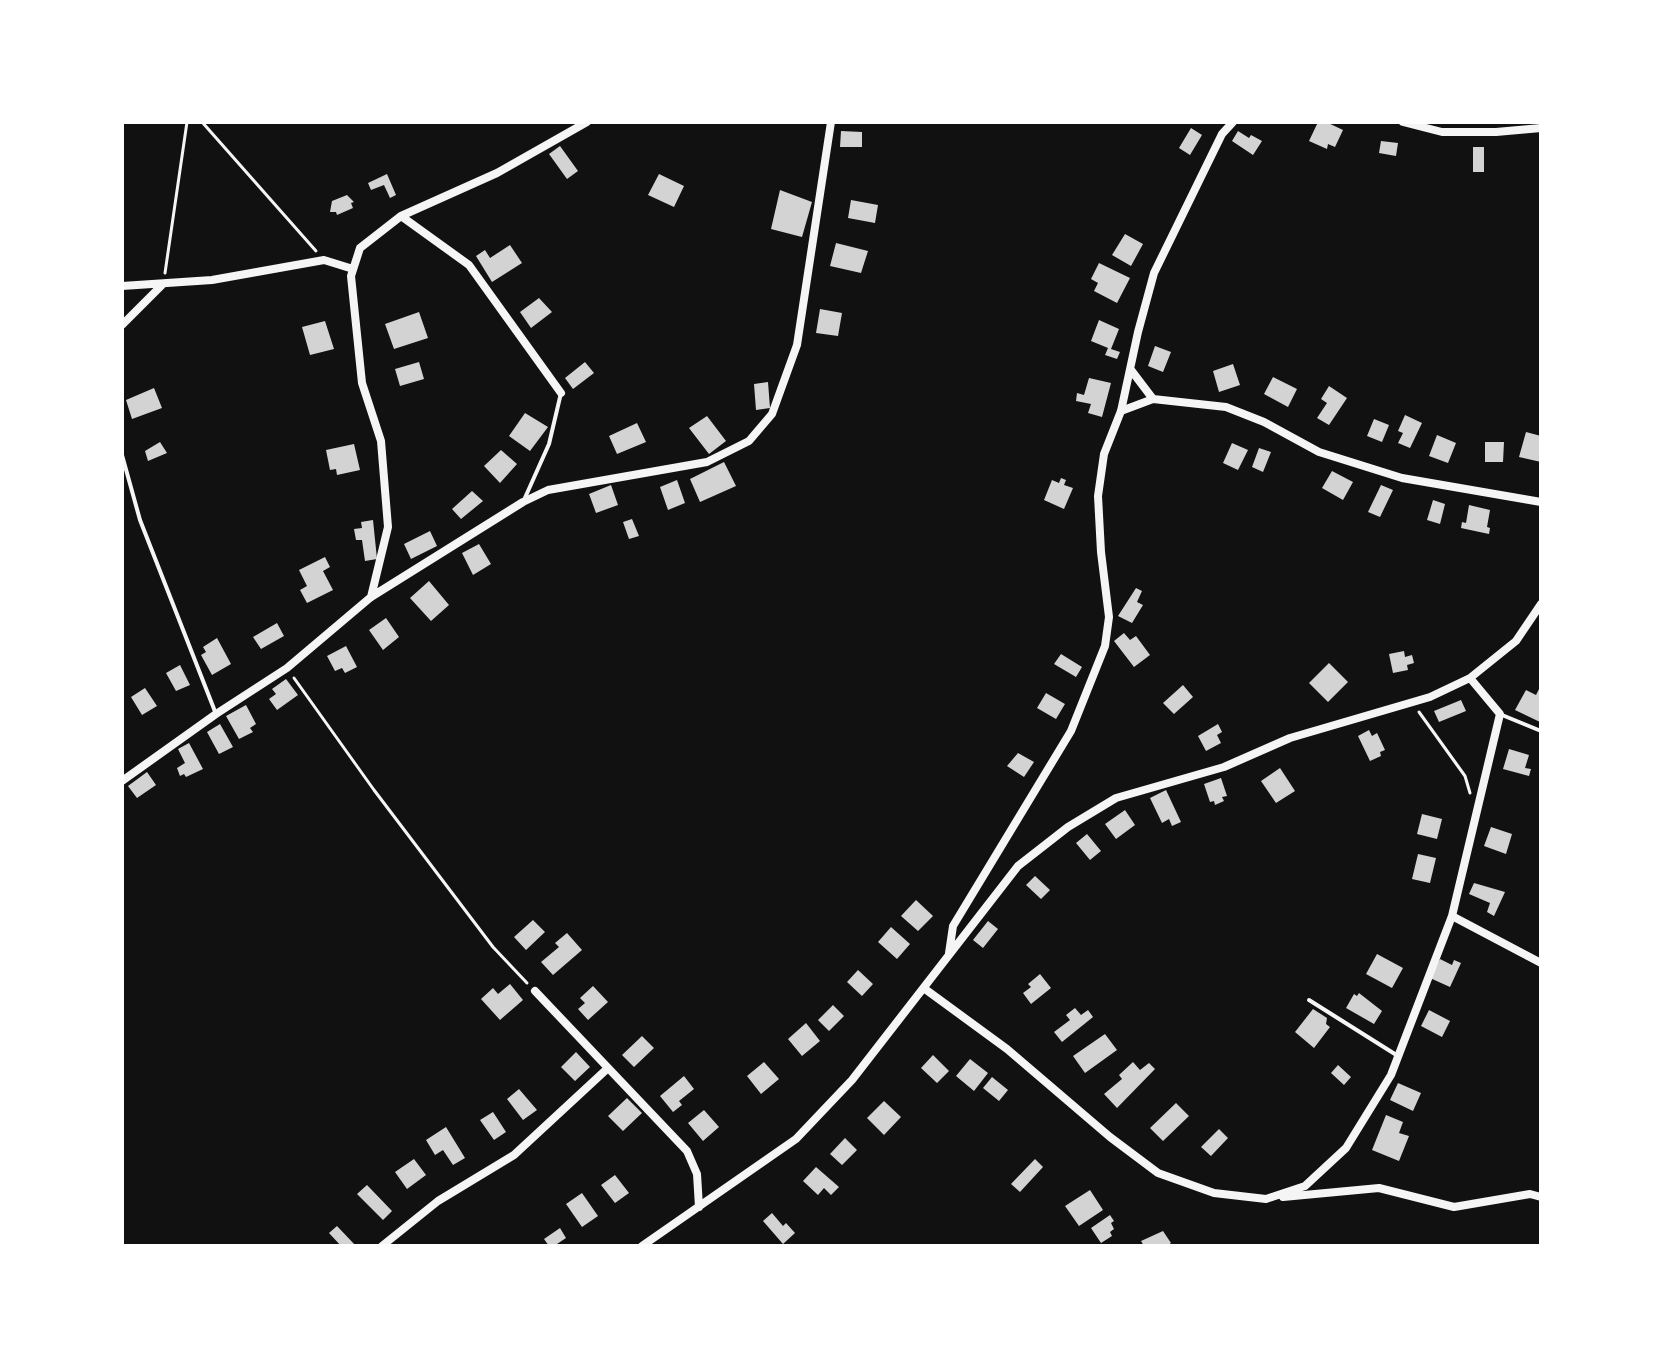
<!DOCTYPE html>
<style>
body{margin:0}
#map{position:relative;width:1663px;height:1368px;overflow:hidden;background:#111;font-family:"Work Sans",sans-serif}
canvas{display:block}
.frame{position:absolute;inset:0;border:124px solid #fff;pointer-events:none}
</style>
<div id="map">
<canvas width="1663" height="1368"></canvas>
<div class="frame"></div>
</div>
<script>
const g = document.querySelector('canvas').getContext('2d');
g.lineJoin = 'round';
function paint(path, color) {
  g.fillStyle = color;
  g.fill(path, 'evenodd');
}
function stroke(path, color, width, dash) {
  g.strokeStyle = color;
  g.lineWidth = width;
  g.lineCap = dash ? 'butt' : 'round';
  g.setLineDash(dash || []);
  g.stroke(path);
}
const building = new Path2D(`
 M1318 122H1326L1343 130 1335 147 1328 144 1327 149 1309 141Z
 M1191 128 1202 135 1190 155 1179 148Z
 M841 131 862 132V147H840Z
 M1238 131 1249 138 1251 135 1262 141 1253 155 1232 141Z
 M1381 141 1398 143 1396 156 1379 153Z
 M560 146 578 171 567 179 549 154Z
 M1473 147H1484V172H1473Z
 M387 174 396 195 390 198 384 185 371 190 368 183Z
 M659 174 684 186 674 207 648 195Z
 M780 190 812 202 802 237 771 229Z
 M347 195 354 202 351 203 353 208 337 215 336 212H330L332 201Z
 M851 200 878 205 875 223 848 218Z
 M1125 234 1143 244 1131 266 1112 255Z
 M836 243 868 251 861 273 830 266Z
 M510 245 522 263 492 282 476 256 485 250 490 258Z
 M1099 263 1130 278 1117 303 1094 291 1098 283 1091 279Z
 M539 298 552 312 531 328 520 312Z
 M820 309 842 313 838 336 816 333Z
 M419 312 428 338 394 349 385 324Z
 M1099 320 1119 329 1111 349 1120 352 1117 359 1105 355 1108 348 1091 341Z
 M325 321 334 349 310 355 302 327Z
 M1155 346 1171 352 1163 372 1148 366Z
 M419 362 424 379 400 386 395 369Z
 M585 362 594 373 573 389 565 378Z
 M1233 364 1240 385 1219 392 1213 371Z
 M1273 377 1297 389 1288 407 1264 394Z
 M1089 378 1111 383 1102 417 1088 413 1091 404 1076 401 1077 393 1084 395Z
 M768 382 770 408 756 410 754 384Z
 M1329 386 1347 398 1329 425 1317 418 1327 403 1321 399Z
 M154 388 162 408 132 419 126 400Z
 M525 413 548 427 530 451 509 436Z
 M1405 415 1422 423 1410 448 1398 443 1403 433 1398 431Z
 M707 416 726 441 709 454 689 428Z
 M1374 419 1389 425 1382 442 1367 436Z
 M637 423 646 442 617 454 609 436Z
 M1526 432 1541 436V462L1519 457Z
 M1437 435 1456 443 1448 463 1429 456Z
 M160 442 167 453 148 461 145 451Z
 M1485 442H1504L1503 462H1485Z
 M1232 443 1248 450 1238 470 1223 463Z
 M354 444 360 470 337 475 336 469 330 470 326 450Z
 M1259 448 1271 452 1263 472 1252 467Z
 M501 450 517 464 500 483 484 466Z
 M724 462 736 486 700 502 690 479Z
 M1332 471 1353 482 1343 500 1322 488Z
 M1061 478 1066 480 1064 485 1073 488 1064 509 1044 500 1052 480 1059 483Z
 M677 480 685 503 668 510 660 487Z
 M611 485 618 505 596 513 589 494Z
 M1381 485 1393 490 1380 517 1368 512Z
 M472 491 483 501 461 519 452 509Z
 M1433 500 1445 504 1440 524 1427 520Z
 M1469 505 1490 510 1487 527 1490 528 1489 534 1461 528 1462 522 1466 523Z
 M632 519 639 536 629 539 623 522Z
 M373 520 377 559 365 561 362 540H356L354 529 362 528 361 522Z
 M430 531 437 546 411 559 404 544Z
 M479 544 491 564 473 575 462 553Z
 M325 557 330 567 323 571 333 590 307 603 300 590 307 586 299 570Z
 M429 581 449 605 431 621 410 598Z
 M1136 588 1142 591 1137 602 1143 605 1132 623 1118 616Z
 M386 618 399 637 383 650 369 630Z
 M277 623 284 636 261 649 253 637Z
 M1124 633 1130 640 1136 636 1150 655 1134 667 1114 641Z
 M217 638 231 664 212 675 201 655 206 652 203 647Z
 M346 646 357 667 345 673 342 668 335 671 327 656Z
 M1404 651 1405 657 1412 655 1414 663 1407 665 1408 670 1393 673 1389 654Z
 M1061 654 1082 667 1076 677 1054 664Z
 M1329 663 1348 682 1328 702 1309 683Z
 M180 665 190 685 176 691 166 673Z
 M286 679 298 695 277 710 269 699 276 694 272 689Z
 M1183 685 1193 697 1174 714 1163 703Z
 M145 688 157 706 142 715 131 697Z
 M1539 689 1541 690 1540 722 1515 710 1526 690 1536 695Z
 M1046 693 1065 704 1056 719 1037 708Z
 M1461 700 1466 711 1439 722 1434 711Z
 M246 705 256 724 250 728 253 732 239 739 226 716Z
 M220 724 233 747 219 754 207 732Z
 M1218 724 1222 732 1217 735 1221 743 1206 751 1198 736Z
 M1369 730 1372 736 1377 733 1385 750 1380 752 1381 756 1370 761 1358 736Z
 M189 743 203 769 186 777 184 774 180 776 177 768 185 763 178 749Z
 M1509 749 1529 755 1525 768 1531 769 1529 776 1503 769Z
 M1018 753 1034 762 1024 777 1007 766Z
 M1280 768 1295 791 1276 803 1261 781Z
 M147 772 156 785 137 798 128 786Z
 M1221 778 1227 796 1222 797 1224 801 1215 805 1214 801 1210 802 1204 784Z
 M1166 790 1181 822 1172 826 1169 819 1162 823 1150 798Z
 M1125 810 1135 825 1116 839 1105 824Z
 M1422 814 1442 819 1437 839 1417 834Z
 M1491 827 1512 834 1506 854 1484 846Z
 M1087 834 1101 851 1090 860 1076 843Z
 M1418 854 1436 858 1430 883 1412 879Z
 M1035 876 1050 890 1041 899 1026 885Z
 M1474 883 1505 892 1494 916 1487 912 1490 903 1469 894Z
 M916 900 933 916 918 931 901 916Z
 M533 920 545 932 526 950 514 937Z
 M988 921 998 929 983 948 973 940Z
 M891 927 910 944 897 959 878 942Z
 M567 933 582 950 553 975 541 962 559 947 555 943Z
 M1377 954 1403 968 1392 988 1366 974Z
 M1440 959 1452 965 1454 960 1461 963 1450 987 1430 978Z
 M858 970 873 984 862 996 847 982Z
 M1040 974 1051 988 1031 1004 1023 993 1031 987 1028 984Z
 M510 984 523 1000 500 1020 481 999 493 988 498 994Z
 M593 986 608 1002 588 1020 578 1009 585 1003 580 998Z
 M1359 993 1382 1011 1374 1024 1346 1008 1354 994 1357 996Z
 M833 1005 844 1016 829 1031 818 1020Z
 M1075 1008 1081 1015 1088 1010 1093 1017 1062 1042 1054 1032 1070 1020 1066 1015Z
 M1313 1009 1327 1018 1326 1024 1330 1027 1314 1048 1295 1032Z
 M1429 1010 1450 1021 1442 1037 1421 1026Z
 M806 1023 820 1041 802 1056 788 1039Z
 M1105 1034 1117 1050 1085 1073 1073 1056Z
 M642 1036 654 1048 634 1067 622 1055Z
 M576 1052 590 1067 575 1081 561 1067Z
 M933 1055 949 1071 937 1083 921 1068Z
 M970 1059 988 1073 974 1091 956 1076Z
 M764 1062 779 1079 761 1094 747 1076Z
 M1133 1062 1140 1070 1149 1063 1155 1069 1117 1108 1104 1094 1122 1079 1119 1075Z
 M1338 1065 1351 1077 1344 1085 1331 1073Z
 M684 1076 694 1089 679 1101 682 1105 673 1112 660 1096Z
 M992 1077 1008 1090 999 1101 983 1088Z
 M1398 1083 1421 1093 1413 1111 1390 1100Z
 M519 1089 537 1110 523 1120 507 1099Z
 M627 1098 642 1113 623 1131 608 1116Z
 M884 1101 901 1117 884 1135 867 1118Z
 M1176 1103 1189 1116 1163 1141 1150 1128Z
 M704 1110 719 1127 703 1141 688 1123Z
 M493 1112 506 1132 494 1140 480 1120Z
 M1386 1115 1403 1122 1399 1133 1409 1136 1399 1161 1372 1150Z
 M446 1127 465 1158 453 1165 443 1150 435 1155 426 1140Z
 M1219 1129 1228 1138 1211 1156 1201 1147Z
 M845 1138 857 1150 842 1165 830 1154Z
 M414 1159 426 1175 407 1189 395 1172Z
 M1035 1159 1043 1167 1020 1192 1011 1184Z
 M816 1167 839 1187 831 1195 824 1188 818 1195 803 1181Z
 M615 1175 629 1193 615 1203 601 1185Z
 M367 1185 392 1211 383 1220 357 1194Z
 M1090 1190 1103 1210 1079 1226 1065 1206Z
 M582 1193 598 1216 582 1227 566 1204Z
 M772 1213 783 1226 786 1223 795 1233 783 1244 763 1221Z
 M1110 1215 1114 1221 1111 1223 1114 1229 1110 1232 1112 1236 1101 1243 1091 1228Z
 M337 1226 356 1246H341L329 1233Z
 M560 1228 566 1238 554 1246H549L544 1239Z
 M1163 1231 1171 1243 1167 1246H1144L1141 1241Z`);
const path = new Path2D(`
 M202 122 316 251
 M165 273 187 122
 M294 678 374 790 493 947 527 983
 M1419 712 1465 776 1470 793`);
const service = new Path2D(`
 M122 455 140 520 216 714
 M524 500 549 444 561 393
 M1502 715 1541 731
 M1309 1000 1398 1056`);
const minor = new Path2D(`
 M1403 122 1442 132H1496L1541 128
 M401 216 469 265 561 393
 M122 286 212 280 324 260 353 269
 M122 325 163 284
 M1131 370 1153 399 1226 407 1264 422 1319 452 1402 478 1541 502
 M1121 411 1153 399
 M371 597 388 527 381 441 362 383 351 276 360 248 401 216 497 173 587 122
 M122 781 216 714 287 668 371 597 523 502 548 490 707 462 749 441 772 414 797 345 831 122
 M1452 916 1541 963
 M949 953 953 926 1071 731 1105 646 1109 617 1101 552 1098 496 1104 454 1121 411 1138 332 1154 273 1222 134 1233 122
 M925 989 1007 1049 1110 1137 1158 1173 1214 1193 1266 1199 1305 1186 1346 1148 1391 1075 1452 916 1500 714 1470 678
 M535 991 687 1151 697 1174 699 1207
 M1283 1197 1379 1188 1454 1207 1530 1194 1541 1197
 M382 1246 438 1201 514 1155 608 1068
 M642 1246 796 1139 852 1080 1018 866 1068 827 1116 798 1224 767 1290 738 1430 697 1470 678 1516 641 1541 604`);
paint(building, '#d3d3d3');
stroke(path, '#f5f5f5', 3);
stroke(service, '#f5f5f5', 4);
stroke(minor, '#f5f5f5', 8);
</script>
